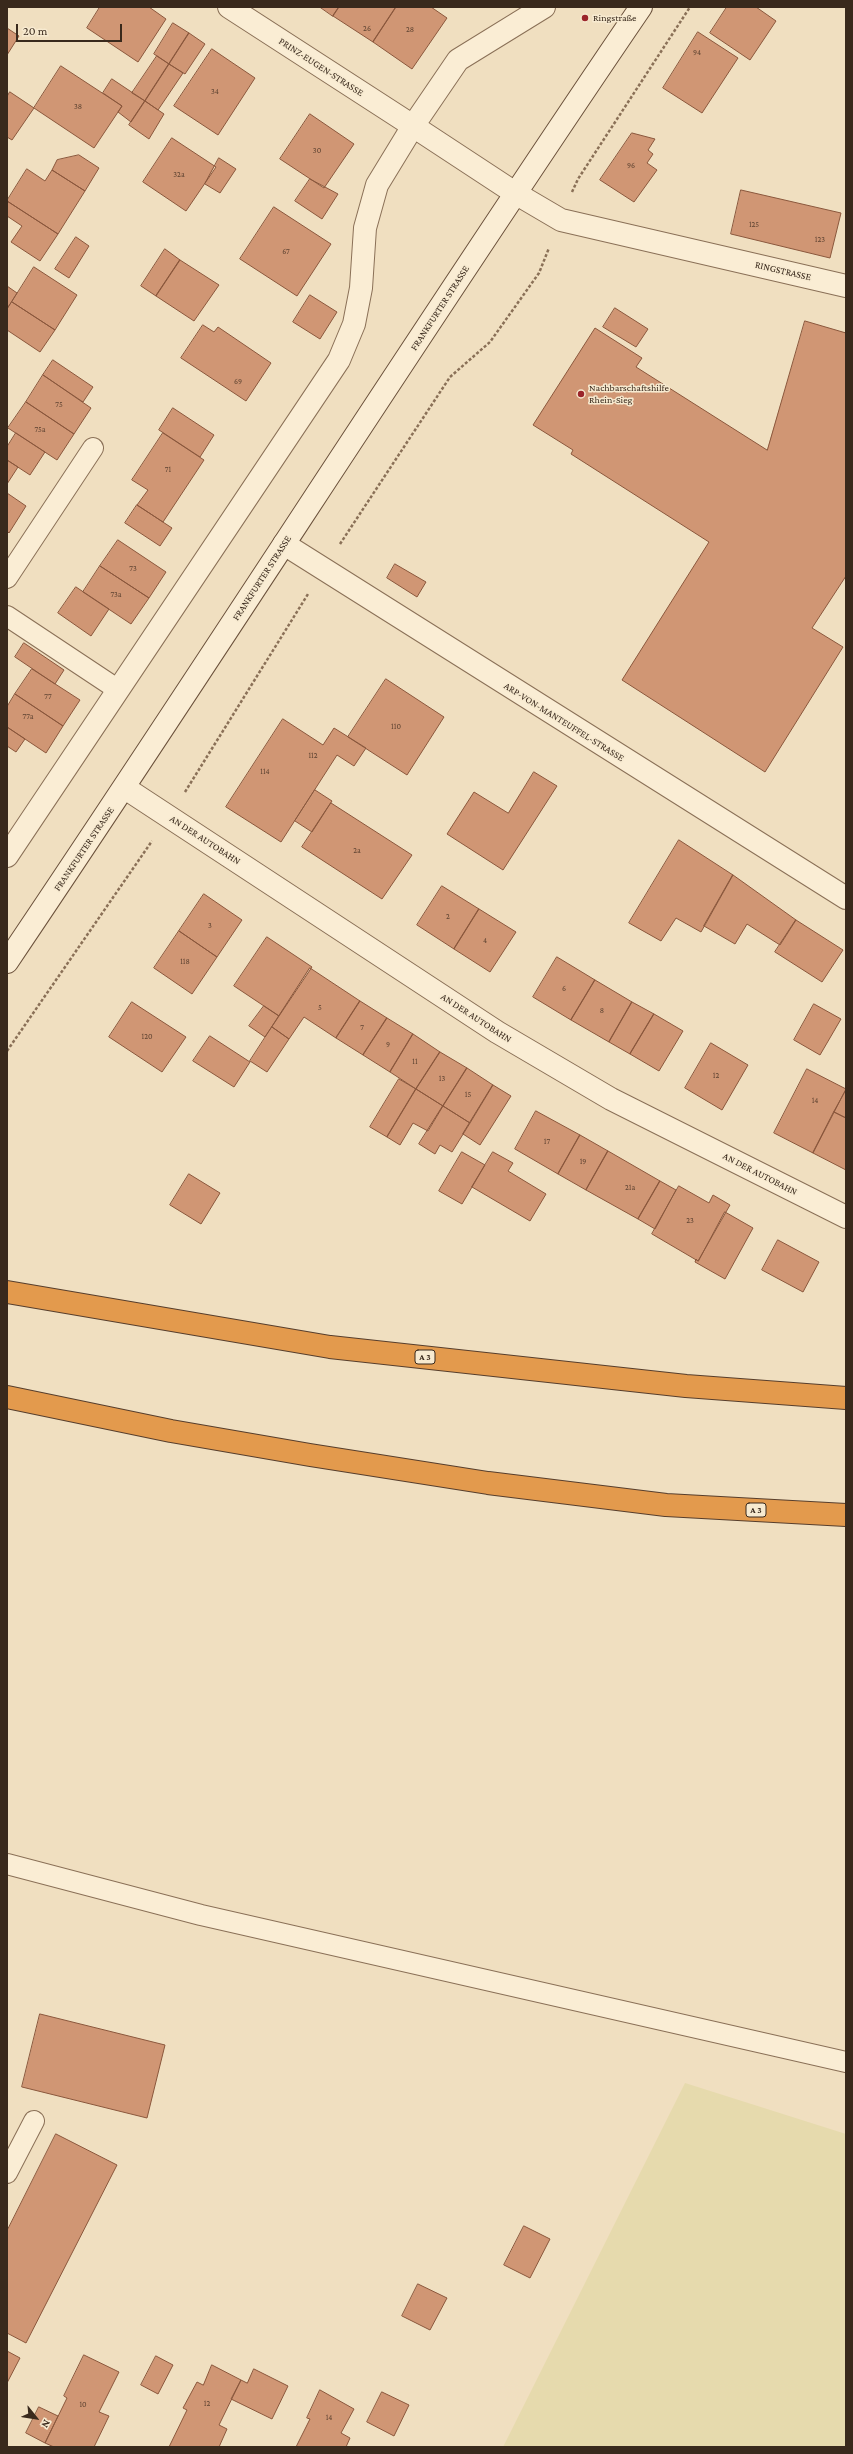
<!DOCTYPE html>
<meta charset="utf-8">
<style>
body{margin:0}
#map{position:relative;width:853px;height:2454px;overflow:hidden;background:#f0dfc0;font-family:"Crimson Pro",serif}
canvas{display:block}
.frame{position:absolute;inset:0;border:8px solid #39291c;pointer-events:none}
.north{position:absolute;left:16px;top:2398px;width:40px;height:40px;-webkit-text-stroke:3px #f7ead0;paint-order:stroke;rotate:120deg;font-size:11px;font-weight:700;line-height:16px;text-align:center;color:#39291c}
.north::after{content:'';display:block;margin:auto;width:14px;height:18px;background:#39291c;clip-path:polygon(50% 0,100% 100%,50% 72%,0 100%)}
.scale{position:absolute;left:16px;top:24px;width:106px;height:18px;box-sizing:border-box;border:2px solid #39291c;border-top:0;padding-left:5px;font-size:12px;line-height:14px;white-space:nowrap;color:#39291c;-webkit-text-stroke:3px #f7ead0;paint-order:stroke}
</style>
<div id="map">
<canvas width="853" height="2454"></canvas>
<div class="frame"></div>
<div class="north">N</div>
<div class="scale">20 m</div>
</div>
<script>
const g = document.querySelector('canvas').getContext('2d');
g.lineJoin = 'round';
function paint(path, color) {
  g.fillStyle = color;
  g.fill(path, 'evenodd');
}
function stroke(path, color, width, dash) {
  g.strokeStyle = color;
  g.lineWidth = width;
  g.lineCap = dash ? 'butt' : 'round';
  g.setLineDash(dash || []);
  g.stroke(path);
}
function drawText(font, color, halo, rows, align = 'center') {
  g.font = font + ' "Crimson Pro",serif';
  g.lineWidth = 3;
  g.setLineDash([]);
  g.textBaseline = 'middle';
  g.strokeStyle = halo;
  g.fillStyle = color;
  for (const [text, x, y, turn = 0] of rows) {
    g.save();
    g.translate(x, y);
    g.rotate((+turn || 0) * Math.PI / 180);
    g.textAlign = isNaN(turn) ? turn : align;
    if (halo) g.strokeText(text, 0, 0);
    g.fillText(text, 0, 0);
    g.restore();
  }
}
const farmland = new Path2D(`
 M685 2083 846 2134V2447H503Z`);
const building = new Path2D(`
 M100 7H149L166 19 138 62 87 28Z
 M320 7H339L333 16Z
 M339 7H396L373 42 333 16Z
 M396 7H431L447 18 412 69 373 42Z
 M727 7H756L776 21 750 60 710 33Z
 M173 23 189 33 169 64 154 54Z
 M7 28 19 36 7 55Z
 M698 32 738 58 702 113 663 88Z
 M189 33 205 44 185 74 169 64Z
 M212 49 255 78 218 135 174 106Z
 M157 56 169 64 145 101 132 93Z
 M169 64 183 73 158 110 145 101Z
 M61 66 122 106 94 148 34 108Z
 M112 79 145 101 131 122 118 112 122 106 103 93Z
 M10 92 34 108 12 140 7 137V97Z
 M145 101 164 114 149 139 129 125Z
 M310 114 354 144 324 188 280 159Z
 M632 133 655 139 648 150 653 154 647 163 657 170 634 202 600 180Z
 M172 138 216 167 186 211 143 182Z
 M79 155 99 168 85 191 52 170 57 160Z
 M219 158 236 169 220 193 205 184Z
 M27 169 45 181 52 170 85 191 58 234 7 201Z
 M310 179 338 194 322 219 295 201Z
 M741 190 841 213 830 258 731 234Z
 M7 201 58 234 40 261 11 242 22 226 7 216Z
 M274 207 331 244 297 296 240 259Z
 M76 237 89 246 69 278 55 269Z
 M165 249 180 260 156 296 141 286Z
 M180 260 219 285 194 321 156 296Z
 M34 267 77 295 55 330 12 302Z
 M7 286 17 293 7 309Z
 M310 295 337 312 320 339 293 322Z
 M12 302 55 330 40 352 7 330V309Z
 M615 308 648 329 636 347 603 327Z
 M805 321 846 333V576L812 628 843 647 765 772 622 680 709 542 571 454 573 450 533 425 595 328 642 358 636 367 767 450Z
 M203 325 214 332 218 327 271 363 246 401 181 358Z
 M53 360 93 387 83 402 43 375Z
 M43 375 91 408 74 434 26 402Z
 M26 402 74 434 57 460 8 428Z
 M173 408 214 435 200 457 159 430Z
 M16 433 45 452 30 475 7 460V447Z
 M163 433 204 460 163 522 137 505 148 490 132 480Z
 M7 460 18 467 7 484Z
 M7 493 26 506 9 533 7 531Z
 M137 505 172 528 160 546 125 523Z
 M118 540 166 572 149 598 100 566Z
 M395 564 426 582 417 597 387 578Z
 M100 566 149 598 131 624 83 592Z
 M76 587 109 609 91 636 58 613Z
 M24 643 64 670 55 684 15 657Z
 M32 669 80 700 63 726 15 694Z
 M386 679 444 717 407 775 348 737Z
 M15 694 63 726 46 753 7 727V707Z
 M283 719 323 745 334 728 366 748 354 766 337 755 281 842 226 807Z
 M7 727 25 739 16 752 7 746Z
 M534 772 557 786 503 870 447 834 474 792 508 813Z
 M315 790 332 801 312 832 295 821Z
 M331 803 412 855 382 899 302 847Z
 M679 840 733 875 701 932 676 918 661 941 629 923Z
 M733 875 796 920 780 945 747 924 735 944 704 926Z
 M442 886 479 909 454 949 417 925Z
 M204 894 242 920 217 957 179 931Z
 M479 909 516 932 490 972 454 949Z
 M796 920 843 950 822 982 775 952Z
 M179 931 217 957 192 994 154 968Z
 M267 937 312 967 279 1016 234 986Z
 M557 957 595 980 571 1020 533 997Z
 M310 968 360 1001 336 1038 304 1017 289 1039 272 1027Z
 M595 980 632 1002 609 1042 571 1020Z
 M360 1001 387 1018 363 1055 336 1038Z
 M132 1002 186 1037 162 1072 109 1037Z
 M632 1002 654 1014 630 1054 609 1042Z
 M814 1004 841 1019 820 1055 794 1040Z
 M264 1006 279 1016 265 1037 249 1026Z
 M654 1014 683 1031 659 1071 630 1054Z
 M387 1018 413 1034 390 1072 363 1055Z
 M272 1027 289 1039 267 1072 250 1061Z
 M413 1034 440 1052 416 1089 390 1072Z
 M210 1036 250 1062 234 1087 193 1061Z
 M711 1043 748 1065 722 1110 685 1088Z
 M440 1052 467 1068 443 1106 416 1089Z
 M467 1068 493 1085 470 1123 443 1106Z
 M807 1069 846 1089 813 1153 774 1133Z
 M399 1079 416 1089 387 1137 370 1127Z
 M493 1085 511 1096 480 1145 463 1134Z
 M416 1089 443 1106 428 1131 413 1123 400 1145 387 1137Z
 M846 1090V1118L834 1112Z
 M443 1106 470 1123 452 1152 440 1145 435 1154 419 1144Z
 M536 1111 580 1135 558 1174 515 1149Z
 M834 1112 846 1118V1170L813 1153Z
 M580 1135 608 1151 586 1190 558 1174Z
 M608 1151 660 1181 638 1219 586 1190Z
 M462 1152 485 1165 462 1204 439 1191Z
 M493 1152 513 1163 508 1171 546 1194 530 1221 472 1187Z
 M189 1174 220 1193 201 1224 170 1205Z
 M660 1181 676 1190 655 1229 638 1219Z
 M679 1186 709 1203 713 1195 730 1205 698 1261 652 1234Z
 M725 1212 753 1228 725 1279 695 1262 696 1259 698 1261Z
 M778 1240 819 1262 803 1292 762 1270Z
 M40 2014 165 2045 147 2118 22 2087Z
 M56 2134 117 2165 26 2343 7 2333V2231Z
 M524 2226 550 2239 530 2278 504 2265Z
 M418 2284 447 2298 430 2330 402 2316Z
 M7 2351 20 2358 7 2383Z
 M84 2355 119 2372 99 2412 109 2416 94 2447H54L45 2443 67 2398 64 2396Z
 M156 2356 173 2365 158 2394 141 2385Z
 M212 2365 241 2380 219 2425 227 2429 219 2447H169L187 2410 183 2408 197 2382 203 2385Z
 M254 2369 288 2386 272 2419 231 2399 241 2380 247 2383Z
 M320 2390 354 2409 341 2433 350 2438 346 2447H296L310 2419 307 2418Z
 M382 2392 409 2405 394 2436 367 2422Z
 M39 2407 58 2416 45 2443 26 2433Z`);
const path = new Path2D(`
 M572 192 578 179 690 7
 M340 544 450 377 490 342 539 273 549 248
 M185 792 308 594
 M7 1051 152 841`);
const lane = new Path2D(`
 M7 578 93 448
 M7 616 117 689
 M7 1864 201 1915 846 2062
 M7 2173 34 2121`);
const street = new Path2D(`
 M544 7 458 60 413 126 515 193 561 220 846 286
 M284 544 846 898
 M125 788 497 1032 611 1099 846 1217
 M7 856 339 360 354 324 361 288 365 228 377 185 413 126 229 7`);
const secondary = new Path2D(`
 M7 962C221 645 426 322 641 7`);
const highway = new Path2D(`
 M7 1292 330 1347 686 1386 846 1398
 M7 1397 171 1431 310 1455 488 1483 666 1505 846 1515`);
const markers = [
 [585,18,4,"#9b252b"],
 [581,394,4,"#9b252b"]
];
const numberNames = [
 ["26",367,29],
 ["28",410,30],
 ["94",697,53],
 ["34",215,92],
 ["38",78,107],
 ["30",317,151],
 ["96",631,166],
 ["32a",179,175],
 ["125",754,225],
 ["123",820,240],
 ["67",286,252],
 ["69",238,382],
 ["75",59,405],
 ["75a",40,430],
 ["71",168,470],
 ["73",133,569],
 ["73a",116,595],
 ["77",48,697],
 ["77a",28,717],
 ["110",396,727],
 ["112",313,756],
 ["114",265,772],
 ["2a",357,851],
 ["2",448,917],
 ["3",210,926],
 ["4",485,941],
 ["118",185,962],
 ["6",564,989],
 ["5",320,1008],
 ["8",602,1011],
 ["7",362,1028],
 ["120",147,1037],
 ["9",388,1045],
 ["11",415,1062],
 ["12",716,1076],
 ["13",442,1079],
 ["15",468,1095],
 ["14",815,1101],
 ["17",547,1142],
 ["19",583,1162],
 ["21a",630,1188],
 ["23",690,1221],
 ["12",207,2404],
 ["10",83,2405],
 ["14",329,2418]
];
const shields = [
 [425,1357,20],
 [756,1510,20]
];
const shieldNames = [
 ["A 3",425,1357],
 ["A 3",756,1510]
];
const poiNames = [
 ["Ringstraße",593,18],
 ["Nachbarschaftshilfe",589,388],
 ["Rhein-Sieg",589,400]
];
const streetNames = [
 ["PRINZ-EUGEN-STRASSE",321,67,33],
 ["RINGSTRASSE",783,271,13],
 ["FRANKFURTER STRASSE",440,308,-57],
 ["FRANKFURTER STRASSE",262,578,-57],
 ["ARP-VON-MANTEUFFEL-STRASSE",564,722,32],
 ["AN DER AUTOBAHN",205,840,33],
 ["FRANKFURTER STRASSE",84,849,-56],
 ["AN DER AUTOBAHN",476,1018,33],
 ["AN DER AUTOBAHN",760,1174,27]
];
paint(farmland, '#e6daad');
paint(building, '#d09674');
stroke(building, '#8a573c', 1);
stroke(lane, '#8a7057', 22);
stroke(street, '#8a7057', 24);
stroke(secondary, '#6b513b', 24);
stroke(highway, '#573e2c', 24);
stroke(path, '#8a7057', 2.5, [3, 2]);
stroke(lane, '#faedd4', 20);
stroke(street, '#faedd4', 22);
stroke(secondary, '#faedd4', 22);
stroke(highway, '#e39a4d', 22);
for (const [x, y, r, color] of markers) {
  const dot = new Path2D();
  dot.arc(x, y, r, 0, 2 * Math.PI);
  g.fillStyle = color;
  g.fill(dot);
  stroke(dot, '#f7ead0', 1.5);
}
drawText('8px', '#5f4432', null, numberNames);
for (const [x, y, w] of shields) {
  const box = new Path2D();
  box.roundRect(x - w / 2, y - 7, w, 14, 3);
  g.fillStyle = '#f7ead0';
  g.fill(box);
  stroke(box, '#39291c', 1);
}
drawText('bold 9px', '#39291c', null, shieldNames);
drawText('10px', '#39291c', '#f7ead0', poiNames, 'left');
drawText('10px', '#39291c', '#f7ead0', streetNames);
</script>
